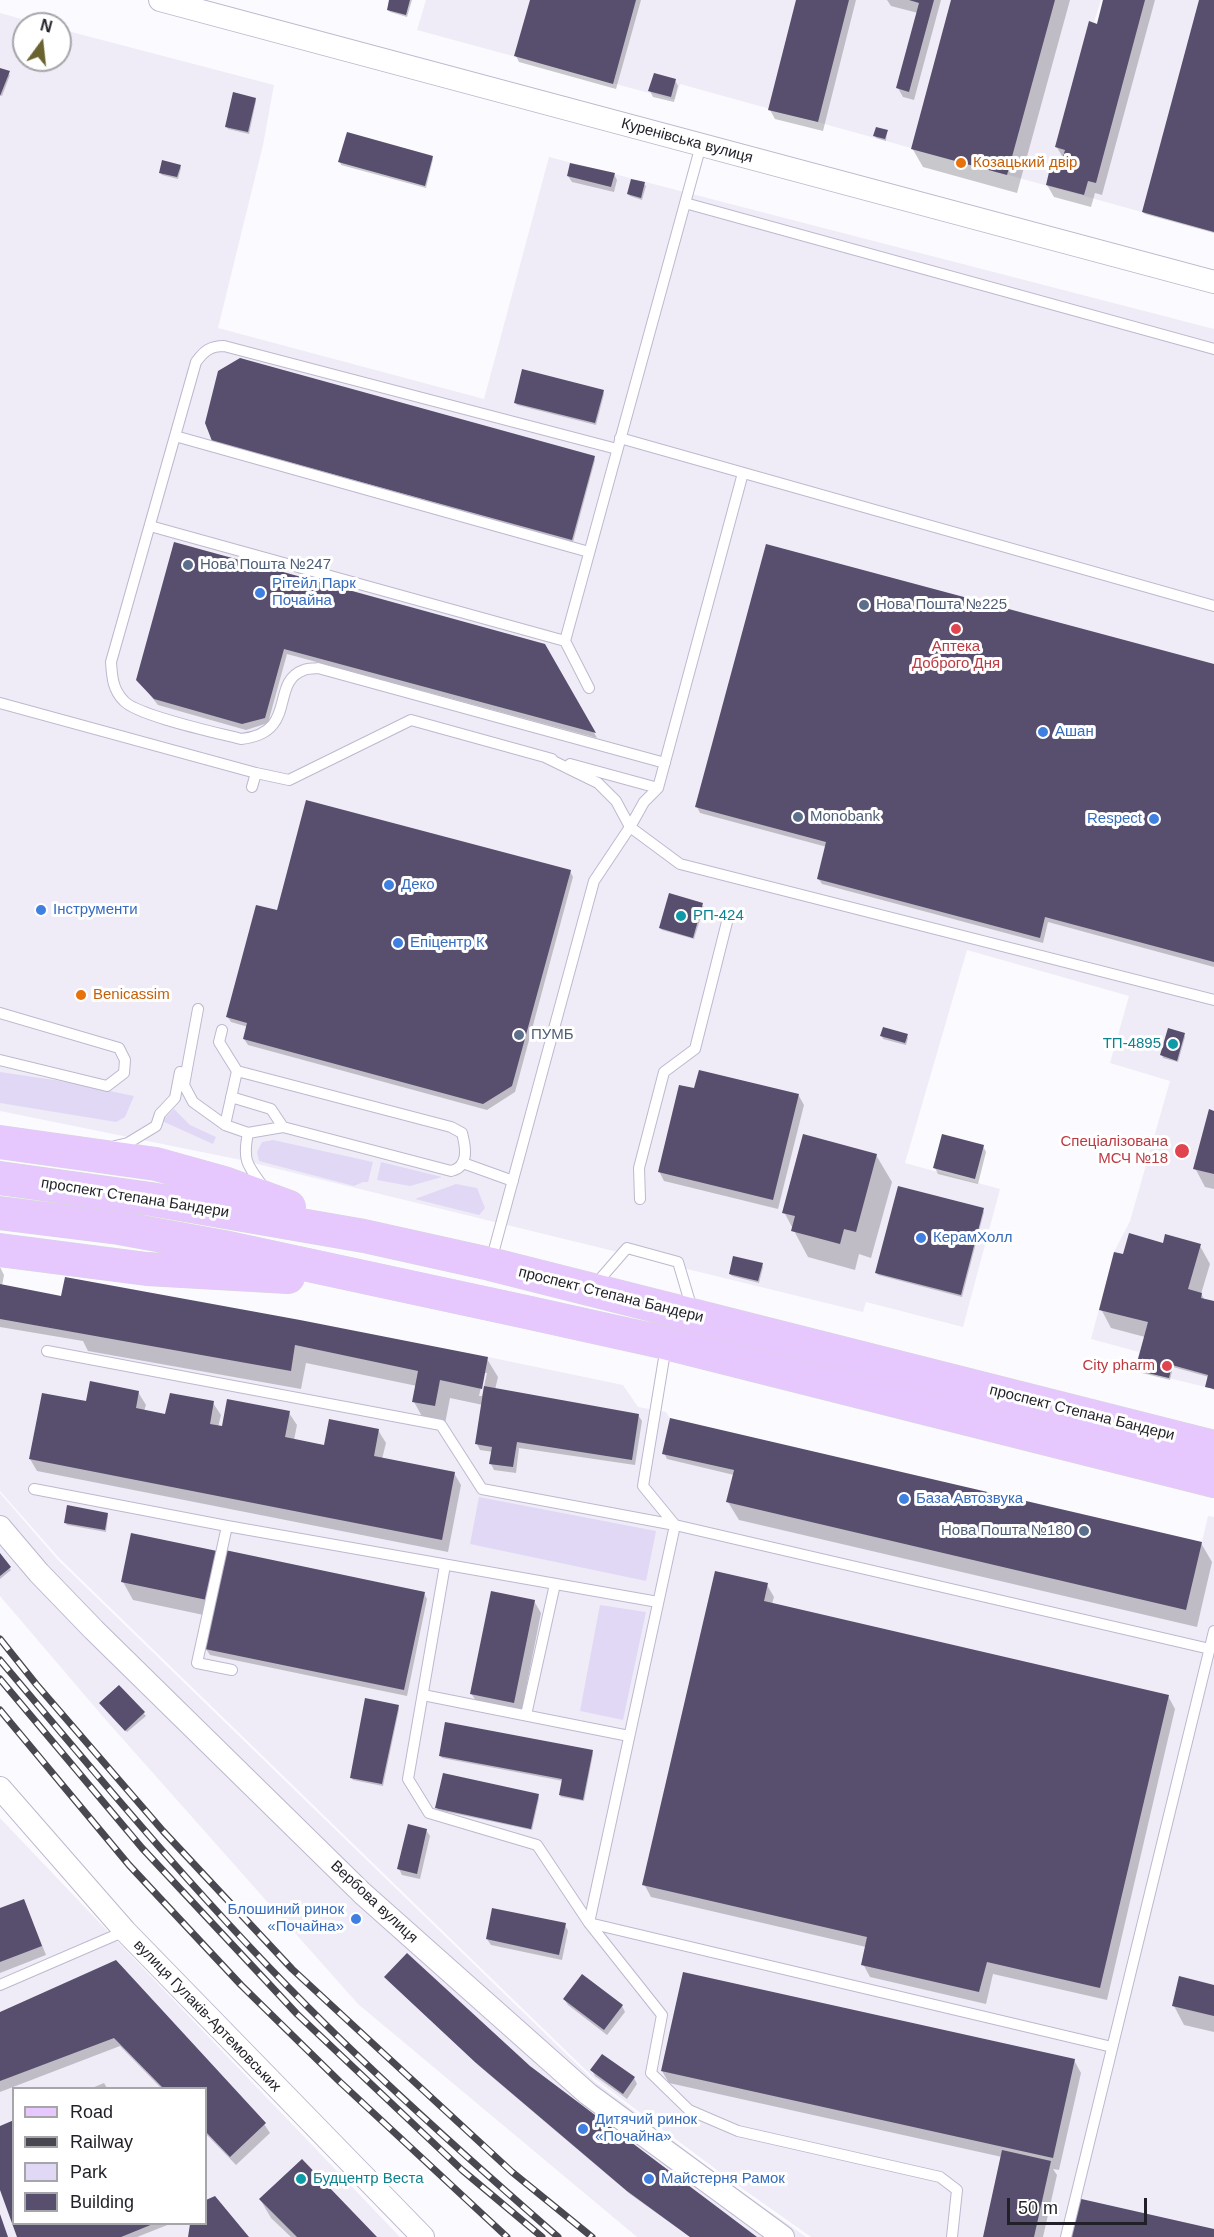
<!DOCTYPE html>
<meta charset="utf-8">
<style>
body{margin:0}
#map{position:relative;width:1214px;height:2237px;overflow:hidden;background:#fbfaff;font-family:Helvetica,sans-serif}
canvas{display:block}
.legend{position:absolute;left:12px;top:2087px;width:195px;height:138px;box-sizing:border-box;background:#fff;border:2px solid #a6a5a9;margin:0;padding:8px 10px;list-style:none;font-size:18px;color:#211f27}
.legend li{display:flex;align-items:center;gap:12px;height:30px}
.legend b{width:30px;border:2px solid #a6a5a9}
.north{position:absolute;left:12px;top:12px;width:60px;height:60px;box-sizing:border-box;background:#fff;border:2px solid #a6a5a9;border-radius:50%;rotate:15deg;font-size:16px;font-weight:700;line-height:24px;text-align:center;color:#211f27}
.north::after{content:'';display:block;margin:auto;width:21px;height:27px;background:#6a632f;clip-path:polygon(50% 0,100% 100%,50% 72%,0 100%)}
.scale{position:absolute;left:1007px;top:2198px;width:140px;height:27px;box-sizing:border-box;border:3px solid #211f27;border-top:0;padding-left:8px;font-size:18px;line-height:21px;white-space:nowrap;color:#211f27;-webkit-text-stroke:4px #fff;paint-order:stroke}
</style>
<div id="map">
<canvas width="1214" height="2237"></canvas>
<ul class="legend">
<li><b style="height:8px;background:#e7c8fe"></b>Road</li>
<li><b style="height:8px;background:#49474f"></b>Railway</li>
<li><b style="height:16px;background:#e1d8f6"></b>Park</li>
<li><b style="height:16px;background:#584e6d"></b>Building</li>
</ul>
<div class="north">N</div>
<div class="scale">50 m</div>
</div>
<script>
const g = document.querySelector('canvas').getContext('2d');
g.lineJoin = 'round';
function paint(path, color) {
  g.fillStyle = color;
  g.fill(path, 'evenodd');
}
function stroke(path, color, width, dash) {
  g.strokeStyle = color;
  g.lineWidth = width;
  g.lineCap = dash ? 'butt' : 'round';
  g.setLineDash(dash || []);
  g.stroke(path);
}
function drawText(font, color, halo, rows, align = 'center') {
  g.font = font + ' Helvetica,sans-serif';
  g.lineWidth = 6;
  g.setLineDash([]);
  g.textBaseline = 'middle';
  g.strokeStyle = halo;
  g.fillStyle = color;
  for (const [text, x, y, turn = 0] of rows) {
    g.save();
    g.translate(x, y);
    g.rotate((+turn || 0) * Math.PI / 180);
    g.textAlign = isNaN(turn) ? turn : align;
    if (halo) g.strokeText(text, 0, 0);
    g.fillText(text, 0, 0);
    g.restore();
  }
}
const built = new Path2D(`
 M426 0H1101L1094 22 1097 23 1103 0H1214V232L680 84 675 99H671L417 30Z
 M0 13 40 24H24V60H60V29L274 85 263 145 218 328 484 399 549 157 1214 329V1389L1135 1370 1139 1352 1091 1339 1114 1252 1130 1221 1170 1081 1110 1063 1129 996 967 950 905 1163 1000 1189 963 1327 866 1302 863 1312 241 1160 0 1111Z
 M0 1319 291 1370 295 1345 418 1371 412 1402 434 1406 440 1380 482 1388 488 1357 623 1385 638 1407 666 1412 670 1418 663 1454 733 1470 727 1502 1186 1609 1208 1516 1214 1517V2237H811L733 2182 595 2079 59 1558 0 1491Z
 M0 1493 58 1560 594 2081 731 2184 806 2237H637L358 2004 105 1719 0 1596Z
 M0 1818 138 1963 400 2237H0ZM14 2088H206V2224H14Z`);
const green = new Path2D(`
 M0 1072 61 1081 134 1096 125 1117 116 1122 0 1103Z
 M174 1109 190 1125 216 1137 213 1144 162 1121Z
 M273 1140 373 1162 368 1182H363L354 1186 259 1161 257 1152 262 1142Z
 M381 1162 442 1177 410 1186 377 1180Z
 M456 1184 477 1188 485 1208 479 1215 415 1199Z
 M479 1497 656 1531 646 1581 470 1544Z
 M600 1605 646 1612 623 1720 580 1711Z`);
const shadow = new Path2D(`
 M391 0H412L407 17 390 12 388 10Z
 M531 0H641L616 89 519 62 516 56Z
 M797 0H856L823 131 775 119 770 110Z
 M887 0H941L914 100 903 97 898 88 918 13 891 6Z
 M953 0H1070L1017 193 923 167 912 148Z
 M1105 0H1155L1102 195 1095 193 1091 207 1054 197 1047 185 1060 172 1064 159 1056 146Z
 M1201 0H1214V233L1145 214 1143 212Z
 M60 32 67 36 64 48 60 47Z
 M0 69 10 75 2 96 0 95Z
 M675 80 678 86 674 102 653 97 650 91Z
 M255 99 256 101 249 134 228 129 227 127Z
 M887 131 886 141 876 138 875 135Z
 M432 157 433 159 426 188 341 165 340 162Z
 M180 166 181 168 178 179 162 175 160 172Z
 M614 174 617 180 614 192 572 182 568 176Z
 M644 184 646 186 642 200 630 196 628 194Z
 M603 391 604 394 596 425 517 405 515 402Z
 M215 443 594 457 595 460 573 542Z
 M175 543 544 645 597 738 287 654 268 723 246 730 158 705 138 680Z
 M1214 666V967L1048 922 1043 943 822 884 818 878 827 847 700 813 697 807Z
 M570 871 573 877 515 1092 487 1110 248 1045 244 1039 248 1027 231 1022 227 1016 278 912Z
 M702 905 704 907 694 939 662 930 660 928Z
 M1184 1034 1185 1037 1178 1062 1163 1058 1162 1055Z
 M882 1036H907L908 1038 906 1045 883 1039Z
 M696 1090 799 1096 804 1105 778 1209 664 1181 659 1171Z
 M1214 1112V1189L1205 1187 1195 1168Z
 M983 1146 986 1152 978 1184 938 1174 935 1168Z
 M876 1155 892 1182 871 1258 859 1254 855 1270 808 1257 784 1212Z
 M983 1210 984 1212 962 1297 878 1275 876 1272Z
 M1164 1244 1200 1246 1210 1264 1201 1294 1205 1300 1214 1303V1390L1207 1386 1209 1377 1173 1367 1170 1380 1138 1372 1136 1369 1145 1337 1111 1328 1101 1309 1125 1256Z
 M762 1264 763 1267 759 1283 732 1276 730 1274Z
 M0 1267 4 1275 2 1286 63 1297 487 1359 498 1377 495 1390 638 1415 642 1421 635 1465 519 1448 516 1473 494 1470 491 1464 493 1452 480 1450 477 1444 483 1405 450 1398 445 1424 424 1420 414 1402 417 1386 306 1363 301 1389 88 1351 83 1341 0 1327ZM484 1373H487L482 1396H479Z
 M138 1392 146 1405 144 1411 166 1416 213 1403 221 1415 218 1427 289 1413 297 1425 294 1440 325 1447 378 1430 386 1443 382 1459 454 1473 461 1485 448 1552 37 1471 30 1459 87 1403Z
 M664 1453 1201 1543 1212 1562 1197 1627 739 1520 728 1502 734 1475 667 1459Z
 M107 1514 108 1516 106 1532 67 1525 66 1523Z
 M0 1556 11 1570 0 1579Z
 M123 1582 424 1593 427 1599 407 1696 210 1655 206 1649 213 1617 133 1600Z
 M767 1585 774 1597 772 1604 1168 1696 1175 1709 1107 2000 993 1974 986 2004 870 1977 863 1964 866 1947 651 1897 644 1884Z
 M534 1601 541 1613 521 1714 479 1706 471 1693Z
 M119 1687 146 1716 127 1732 102 1705Z
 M398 1707 399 1709 383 1786 353 1780 351 1777Z
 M592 1751 593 1754 584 1801 561 1797 560 1795 563 1781 442 1758 440 1755Z
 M538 1795 539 1798 532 1830 438 1810 437 1807Z
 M426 1830 430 1836 420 1879 402 1875 399 1869Z
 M24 1900 46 1955 0 1973V1909Z
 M565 1925 568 1931 562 1960 491 1945 487 1939Z
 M116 1962 264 2124 270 2133 236 2165 206 2134V2088H161L120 2046 0 2092V2013Z
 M388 1980 529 2067 755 2237H690L630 2194 478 2065Z
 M1214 1987V2032L1184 2025 1174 2006Z
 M564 1999 622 2006 625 2012 607 2035 568 2005Z
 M1074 2060 1081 2073 1059 2170 1053 2169 1057 2175 1043 2237H984L1002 2157 669 2083 662 2071Z
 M592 2070 634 2078 637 2084 627 2099 595 2076Z
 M104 2083 107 2088H92Z
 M215 2198 247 2237H190L191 2224H206V2201Z
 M260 2199 374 2237H291L271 2218Z
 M14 2224H170L137 2237H19Z`);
const building = new Path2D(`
 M389 0H410L406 15 387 10Z
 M530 0H636L613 84 514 56Z
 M796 0H849L818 122 768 110Z
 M909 0H934L909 92 896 88 919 3Z
 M951 0H1055L1007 175 911 149Z
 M1103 0H1145L1096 183 1088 181 1084 195 1046 185 1050 168 1059 170 1065 150 1055 147 1089 21 1097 24Z
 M1199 0H1214V232L1142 212Z
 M0 68 10 71 0 96Z
 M654 73 676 79 671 97 648 91Z
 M233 92 256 98 248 132 225 127Z
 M876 127 888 130 885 139 873 136Z
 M347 132 433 156 425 186 338 162Z
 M162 160 181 165 177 177 159 173Z
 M570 163 615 173 611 187 567 176Z
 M631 179 645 182 641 198 627 194Z
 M240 358 595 456 572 540 212 441 205 423 218 371Z
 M522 369 604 390 595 423 514 403Z
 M174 542 545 644 596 733 284 649 265 718 242 724 154 699 136 680Z
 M766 544 1214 664V962L1045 917 1040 938 817 879 826 842 695 807Z
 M306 800 571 870 512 1086 483 1104 243 1039 247 1023 226 1017 256 905 277 910Z
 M669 893 703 903 693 938 659 928Z
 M883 1027 908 1034 905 1043 880 1036Z
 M1168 1028 1185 1033 1177 1061 1160 1055Z
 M699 1070 799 1094 773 1200 658 1172 679 1085 694 1088Z
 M1209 1109 1214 1111V1174L1193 1169Z
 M803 1134 877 1154 856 1232 844 1229 840 1244 791 1231 795 1216 782 1213Z
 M942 1134 984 1145 975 1179 933 1168Z
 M898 1186 984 1208 961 1295 875 1273Z
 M1129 1233 1163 1243 1165 1234 1201 1244 1188 1289 1202 1293 1201 1298 1214 1301V1389L1205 1387 1208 1375 1172 1365 1169 1378 1135 1370 1148 1322 1099 1310 1114 1252 1123 1254Z
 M733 1256 763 1263 758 1281 729 1274Z
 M65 1277 300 1320 488 1357 482 1389 440 1380 435 1406 412 1402 418 1371 295 1345 291 1371 0 1319V1284L61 1296Z
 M90 1381 139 1391 136 1408 165 1414 170 1393 214 1401 210 1424 222 1426 227 1399 290 1411 285 1437 324 1445 329 1419 379 1429 374 1456 455 1472 442 1540 29 1459 42 1393 86 1401Z
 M484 1386 639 1414 632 1460 517 1442 513 1467 489 1464 492 1447 475 1444Z
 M670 1418 1202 1542 1186 1610 726 1502 734 1470 662 1454Z
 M67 1505 108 1513 105 1530 64 1523Z
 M131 1533 217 1551 207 1600 121 1582Z
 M225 1550 425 1592 404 1690 205 1649Z
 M0 1553 11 1567 0 1576Z
 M715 1571 768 1583 764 1601 1169 1695 1100 1988 987 1962 979 1992 861 1965 867 1937 642 1885Z
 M491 1591 535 1600 514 1703 470 1694Z
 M119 1685 145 1712 125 1731 99 1703Z
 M365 1698 399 1705 382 1784 350 1778Z
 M445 1722 593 1750 583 1800 559 1795 562 1779 439 1756Z
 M443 1773 539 1794 531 1829 435 1808Z
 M408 1824 427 1829 417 1874 397 1869Z
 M24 1899 42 1946 0 1962V1908Z
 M492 1908 566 1923 559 1955 486 1939Z
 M407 1953 530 2066 757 2237H690L627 2191 475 2062 384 1977Z
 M116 1960 266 2123 230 2157 206 2132V2088H163L114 2038 0 2081V2012Z
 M683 1972 1075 2059 1053 2158 661 2071Z
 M582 1974 623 2005 604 2030 563 1999Z
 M1179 1976 1214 1985V2016L1172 2006Z
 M602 2054 635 2077 623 2094 590 2070Z
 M14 2120V2224H153L121 2237H17L0 2190V2126Z
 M1002 2150 1051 2161 1034 2237H983Z
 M302 2159 377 2237H297L259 2199Z
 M215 2196 249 2237H188L190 2224H206V2200Z
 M1077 2198 1214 2229V2237H1069Z
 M0 2215V2214L8 2237H0Z`);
const lane = new Path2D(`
 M685 203 1214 349
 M175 436 589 552
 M620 438 1214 606
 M617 449 224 346C210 346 204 351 196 362L111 662C112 678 113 690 124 701 138 716 218 733 241 739 299 733 269 682 304 670 308 668 314 669 318 668L665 763
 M150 526 565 641
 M589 688 565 641 701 145
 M0 703 256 773 289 780 411 720 552 759
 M545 757 598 783 616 801 630 827 680 864 1214 1000
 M570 764 658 788
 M252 787 256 773
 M198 1009 184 1085 193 1102 225 1125 248 1133 283 1127 451 1171C469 1167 466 1148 462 1133L451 1127 237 1071 219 1042 222 1030
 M0 1013 119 1048 125 1060 124 1073 107 1086 0 1060
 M231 1097 271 1109 283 1127
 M225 1125 237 1071
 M248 1133C242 1162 248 1166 265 1189
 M115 1146 128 1143 156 1126 160 1114 175 1098 180 1072
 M463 1163 513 1181
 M640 1199 639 1168 664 1072 695 1049 729 914
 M491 1261 594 881 630 827 644 802 658 788 743 473
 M594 1286 627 1248 678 1262 692 1309
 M666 1346 643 1486 675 1525
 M47 1351 441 1425 482 1489 675 1525 1210 1649
 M34 1489 227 1526 658 1602
 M227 1526 197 1663 232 1670
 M445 1565 408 1779 429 1813 537 1845 589 1923 662 2015 651 2073 689 2110 738 2131 940 2177 957 2190 952 2237
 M423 1695 629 1736
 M526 1715 555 1584
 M589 1923 1112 2047
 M589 1923 675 1525
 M0 1985 125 1931
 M1066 2237 1214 1631`);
const street = new Path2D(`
 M160 0 1214 282
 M0 1527 39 1573 94 1630 362 1893 588 2094 783 2237
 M0 1788 125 1931 423 2237`);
const primary = new Path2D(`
 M0 1142 156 1164 224 1183 289 1207
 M0 1178 151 1199 364 1236 490 1264 1214 1447
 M0 1213 119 1228 229 1248 526 1312 666 1343 1214 1481
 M0 1250 147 1269 288 1277`);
const rail = new Path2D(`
 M0 1639 36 1684 163 1831 292 1969 512 2172 592 2237
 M0 1660C105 1785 210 1911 327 2026 401 2099 480 2169 558 2237
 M0 1679 142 1848 297 2014 462 2170 542 2237
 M0 1710 129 1865 241 1985 340 2082 507 2237`);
const markers = [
 [961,163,6,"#e8710a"],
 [188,565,6,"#5c6f8a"],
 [260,593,6,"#3f7fe0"],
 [864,605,6,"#5c6f8a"],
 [956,629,6,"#e0444e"],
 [1043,732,6,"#3f7fe0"],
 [798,817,6,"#5c6f8a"],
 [1154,819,6,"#3f7fe0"],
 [389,885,6,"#3f7fe0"],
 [41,910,6,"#3f7fe0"],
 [681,916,6,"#0f9aa8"],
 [398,943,6,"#3f7fe0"],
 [81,995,6,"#e8710a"],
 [519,1035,6,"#5c6f8a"],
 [1173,1044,6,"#0f9aa8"],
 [1182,1151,8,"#e0444e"],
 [921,1238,6,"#3f7fe0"],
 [1167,1366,6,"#e0444e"],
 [904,1499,6,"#3f7fe0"],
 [1084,1531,6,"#5c6f8a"],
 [356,1919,6,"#3f7fe0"],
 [583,2129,6,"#3f7fe0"],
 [301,2179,6,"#0f9aa8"],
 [649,2179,6,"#3f7fe0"]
];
const streetNames = [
 ["Куренівська вулиця",687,141,15],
 ["проспект Степана Бандери",135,1198,9],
 ["проспект Степана Бандери",611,1295,14],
 ["проспект Степана Бандери",1082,1413,14],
 ["Вербова вулиця",374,1902,43],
 ["вулиця Гулаків-Артемовських",207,2016,46]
];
const foodNames = [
 ["Козацький двір",973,163],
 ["Benicassim",93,995]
];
const serviceNames = [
 ["Нова Пошта №247",200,565],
 ["Нова Пошта №225",876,605],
 ["Monobank",810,817],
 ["ПУМБ",531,1035],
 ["Нова Пошта №180",1072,1531,"right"]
];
const shopNames = [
 ["Рітейл Парк",272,584],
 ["Почайна",272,601],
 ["Ашан",1055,732],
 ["Respect",1142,819,"right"],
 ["Деко",401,885],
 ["Інструменти",53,910],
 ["Епіцентр К",410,943],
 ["КерамХолл",933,1238],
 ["База Автозвука",916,1499],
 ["Блошиний ринок",344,1910,"right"],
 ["«Почайна»",344,1927,"right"],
 ["Дитячий ринок",595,2120],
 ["«Почайна»",595,2137],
 ["Майстерня Рамок",661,2179]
];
const healthNames = [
 ["Аптека",956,647,"center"],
 ["Доброго Дня",956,664,"center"],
 ["Спеціалізована",1168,1142],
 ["МСЧ №18",1168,1159],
 ["City pharm",1155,1366]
];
const cultureNames = [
 ["РП-424",693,916],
 ["ТП-4895",1161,1044,"right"],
 ["Будцентр Веста",313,2179]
];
paint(built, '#efecf8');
paint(green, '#e1d8f6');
paint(shadow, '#0003');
paint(building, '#584e6d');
stroke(lane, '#beb8ce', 12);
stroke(street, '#beb8ce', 24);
stroke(primary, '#d7d7d8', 34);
stroke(lane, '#fff', 10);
stroke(street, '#fff', 22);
stroke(primary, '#e7c8fe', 33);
stroke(rail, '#49474f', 7);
stroke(rail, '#fff', 4.5, [14]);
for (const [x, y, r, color] of markers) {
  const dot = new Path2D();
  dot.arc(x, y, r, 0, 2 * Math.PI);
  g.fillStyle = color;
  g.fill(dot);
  stroke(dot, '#fff', 2);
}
drawText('15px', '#211f27', '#fff', streetNames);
drawText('15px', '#c56008', '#fff', foodNames, 'left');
drawText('15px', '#4e5e75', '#fff', serviceNames, 'left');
drawText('15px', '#366cbe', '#fff', shopNames, 'left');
drawText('15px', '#be3a42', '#fff', healthNames, 'right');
drawText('15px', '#0d838f', '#fff', cultureNames, 'left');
</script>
